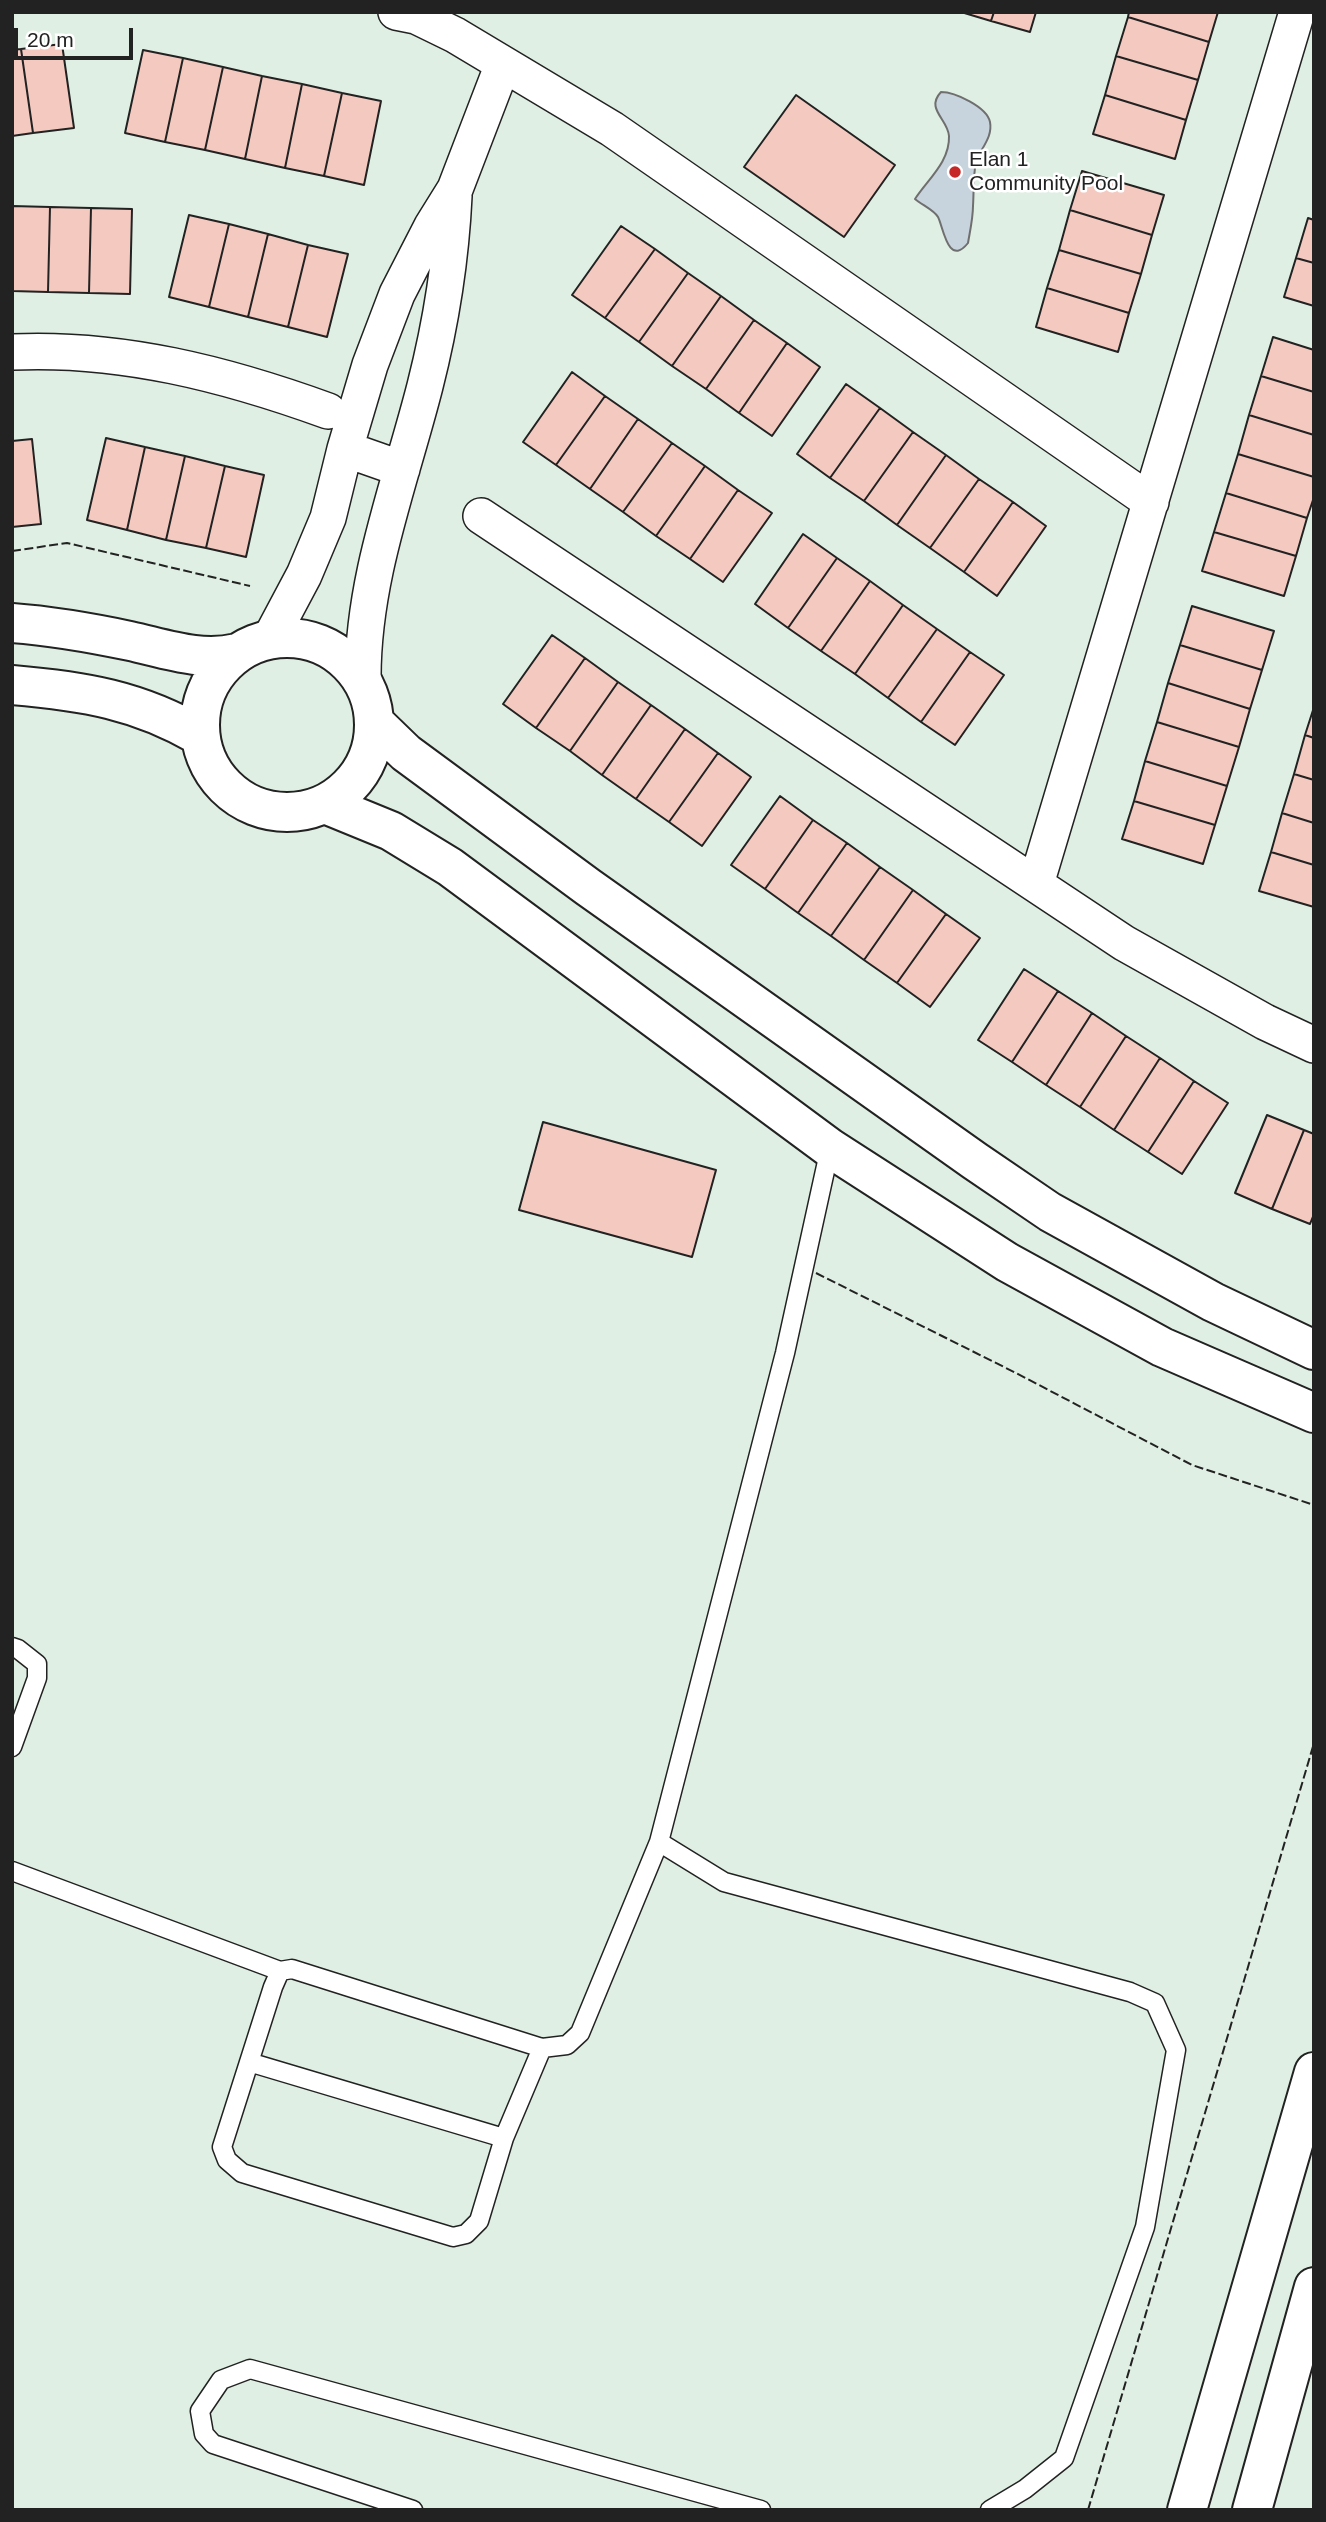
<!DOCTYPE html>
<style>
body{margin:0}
#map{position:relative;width:1326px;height:2522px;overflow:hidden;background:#fff;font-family:Arial,sans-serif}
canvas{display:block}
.frame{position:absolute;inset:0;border:14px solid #222;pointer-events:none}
.scale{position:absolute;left:14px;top:28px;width:119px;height:32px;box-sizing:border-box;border:4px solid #222;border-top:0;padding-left:9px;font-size:21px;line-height:24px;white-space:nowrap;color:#222;-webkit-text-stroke:5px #fff;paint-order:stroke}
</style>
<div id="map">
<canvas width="1326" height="2522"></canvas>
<div class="frame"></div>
<div class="scale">20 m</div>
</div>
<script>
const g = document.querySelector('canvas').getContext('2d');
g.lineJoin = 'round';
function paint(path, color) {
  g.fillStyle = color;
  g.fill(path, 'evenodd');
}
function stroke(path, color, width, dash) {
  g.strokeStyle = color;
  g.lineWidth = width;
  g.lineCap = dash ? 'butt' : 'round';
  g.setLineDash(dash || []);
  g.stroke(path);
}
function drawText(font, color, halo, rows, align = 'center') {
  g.font = font + ' Arial,sans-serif';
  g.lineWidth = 5;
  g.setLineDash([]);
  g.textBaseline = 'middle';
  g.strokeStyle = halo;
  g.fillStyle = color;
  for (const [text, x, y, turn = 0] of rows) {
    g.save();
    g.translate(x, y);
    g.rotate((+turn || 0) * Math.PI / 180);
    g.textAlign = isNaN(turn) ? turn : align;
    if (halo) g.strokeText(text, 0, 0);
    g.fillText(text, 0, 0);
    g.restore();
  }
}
const green = new Path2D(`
 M12 12H1314V2510H12Z`);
const water = new Path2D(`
 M941 92C955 92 987 107 990 122 993 138 980 149 976 162 973 176 974 191 973 206 973 218 970 231 968 243 948 268 943 226 938 217 934 210 922 205 915 199 927 180 950 162 949 136 948 119 925 109 941 92Z`);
const building = new Path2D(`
 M961 12H994L991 21Z
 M994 12H1036L1030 32 991 21Z
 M1129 12H1218L1209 42 1128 17Z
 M1128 17 1209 42 1198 80 1116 56Z
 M62 44 74 128 33 133 21 49Z
 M21 49 33 133 12 136V50Z
 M143 50 183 58 165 142 125 133Z
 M1116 56 1198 80 1186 120 1105 95Z
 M183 58 223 67 205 150 165 142Z
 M223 67 262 76 245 159 205 150Z
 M262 76 302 84 285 168 245 159Z
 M302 84 342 93 324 176 285 168Z
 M342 93 381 101 364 185 324 176Z
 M796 95 895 165 844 237 744 167Z
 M1105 95 1186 120 1175 159 1093 134Z
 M1082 171 1164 195 1152 235 1070 210Z
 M12 206 50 207 48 292 12 291Z
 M50 207 91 208 89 293 48 292Z
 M91 208 132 209 130 294 89 293Z
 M1070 210 1152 235 1141 274 1059 250Z
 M189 215 229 224 209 307 169 297Z
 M1308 218 1314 220V263L1296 258Z
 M229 224 268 234 248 317 209 307Z
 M621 226 655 249 605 318 572 295Z
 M268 234 308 245 288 327 248 317Z
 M308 245 348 254 327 337 288 327Z
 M655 249 688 273 639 342 605 318Z
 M1059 250 1141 274 1129 313 1047 288Z
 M1296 258 1314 263V306L1284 297Z
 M688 273 721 296 672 366 639 342Z
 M1047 288 1129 313 1118 352 1036 327Z
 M721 296 754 320 706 389 672 366Z
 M754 320 787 343 739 413 706 389Z
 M1273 337 1314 350V392L1261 376Z
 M787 343 820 367 772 436 739 413Z
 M572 372 605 396 556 465 523 442Z
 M1261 376 1314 392V435L1249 415Z
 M846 384 880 408 830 478 797 454Z
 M605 396 638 419 590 489 556 465Z
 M880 408 913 432 864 501 830 478Z
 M1249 415 1314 435V477L1238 454Z
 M638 419 672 443 623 512 590 489Z
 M913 432 946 455 897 525 864 501Z
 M106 438 145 447 127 530 87 520Z
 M32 439 41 524 12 527V441Z
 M672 443 705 466 656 536 623 512Z
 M145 447 185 456 166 540 127 530Z
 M1238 454 1314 477V497L1307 518 1226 493Z
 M946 455 979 479 930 548 897 525Z
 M185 456 225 466 206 548 166 540Z
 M225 466 264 475 246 557 206 548Z
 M705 466 738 490 690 559 656 536Z
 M979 479 1013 502 964 572 930 548Z
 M738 490 772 513 723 582 690 559Z
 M1226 493 1307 518 1296 556 1214 532Z
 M1013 502 1046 526 997 596 964 572Z
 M1214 532 1296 556 1284 596 1202 571Z
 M803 534 837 558 788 628 755 604Z
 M837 558 870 581 821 651 788 628Z
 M870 581 903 605 855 674 821 651Z
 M903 605 937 629 888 698 855 674Z
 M1192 606 1274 631 1262 670 1180 645Z
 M937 629 970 652 921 722 888 698Z
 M552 635 585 658 536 728 503 704Z
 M1180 645 1262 670 1250 709 1168 683Z
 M970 652 1004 675 955 745 921 722Z
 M585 658 618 682 570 751 536 728Z
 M618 682 651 705 602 775 570 751Z
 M1168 683 1250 709 1239 747 1157 722Z
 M651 705 685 729 636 799 602 775Z
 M1314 707V738L1305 735Z
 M1157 722 1239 747 1227 786 1145 761Z
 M685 729 718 753 669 822 636 799Z
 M1305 735 1314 738V780L1294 774Z
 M718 753 751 777 702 846 669 822Z
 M1145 761 1227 786 1215 825 1134 801Z
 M1294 774 1314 780V823L1282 813Z
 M780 796 813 820 765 889 731 865Z
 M1134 801 1215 825 1203 864 1122 839Z
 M1282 813 1314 823V865L1271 852Z
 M813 820 847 843 798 913 765 889Z
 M847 843 880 867 831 936 798 913Z
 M1271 852 1314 865V907L1259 891Z
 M880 867 913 890 864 960 831 936Z
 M913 890 946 914 897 983 864 960Z
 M946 914 980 938 930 1007 897 983Z
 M1024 969 1058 991 1012 1062 978 1040Z
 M1058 991 1092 1013 1046 1085 1012 1062Z
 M1092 1013 1126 1036 1080 1107 1046 1085Z
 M1126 1036 1160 1058 1114 1130 1080 1107Z
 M1160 1058 1194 1081 1148 1152 1114 1130Z
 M1194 1081 1228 1103 1182 1174 1148 1152Z
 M1267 1115 1304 1130 1272 1209 1235 1193Z
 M543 1122 716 1170 692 1257 519 1210Z
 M1304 1130 1314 1134V1214L1310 1224 1272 1209Z`);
const lane = new Path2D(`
 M12 1647 18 1649 37 1664V1678L12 1747
 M659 1842 724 1882 1130 1992 1155 2003 1176 2050 1145 2227 1064 2458 1025 2489 990 2510
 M12 1871 280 1971
 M542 2048 504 2138 479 2221 466 2234 453 2237 242 2173 227 2160 222 2147 273 1987 280 1971 292 1969 542 2048 567 2045 580 2033 659 1842 785 1353 830 1148
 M249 2062 504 2138
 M413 2510 213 2444 204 2434 200 2411 221 2380 250 2369 761 2510`);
const street = new Path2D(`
 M396 12 416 16 455 35 612 129 1151 502
 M12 352C121 347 226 374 328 411
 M345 449 402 469
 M481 516 1124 943 1265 1022 1314 1045
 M270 639 304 575 328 518 345 449 370 365 397 294 432 226 455 189 503 64
 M363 681C362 579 400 484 425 386 441 323 451 260 454 196
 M1036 884 1297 12`);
const secondary = new Path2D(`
 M12 623C52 626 92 633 130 641 166 649 201 662 237 653
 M200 725a87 87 0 1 1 174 0a87 87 0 1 1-174 0Z
 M12 685C83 691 139 700 200 736
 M375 723 406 753 588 887 975 1161 1050 1212 1213 1302 1314 1350
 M325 804 391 831 450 867 830 1148 1007 1262 1162 1347 1314 1413
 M1187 2510 1314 2072
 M1252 2510 1314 2287`);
const fence = new Path2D(`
 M12 551 67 543 250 586
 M816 1273 1016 1373 1192 1465 1314 1505
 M1088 2510 1314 1743`);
const markers = [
 [955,172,7,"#c62828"]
];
const poiNames = [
 ["Elan 1",969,160],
 ["Community Pool",969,184]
];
paint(green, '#e0efe3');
stroke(green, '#6f6f6f', 2);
paint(water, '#c7d3dd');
stroke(water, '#6f6f6f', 2);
paint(building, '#f3c9c0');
stroke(building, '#222', 2);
stroke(lane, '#222', 21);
stroke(street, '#222', 38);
stroke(secondary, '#222', 42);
stroke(lane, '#fff', 18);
stroke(street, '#fff', 35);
stroke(secondary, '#fff', 38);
stroke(fence, '#222', 2, [9, 3.5]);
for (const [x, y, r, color] of markers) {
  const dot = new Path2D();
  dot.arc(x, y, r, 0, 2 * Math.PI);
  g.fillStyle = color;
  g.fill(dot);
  stroke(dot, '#fff', 2.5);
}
drawText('21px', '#222', '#fff', poiNames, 'left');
</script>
